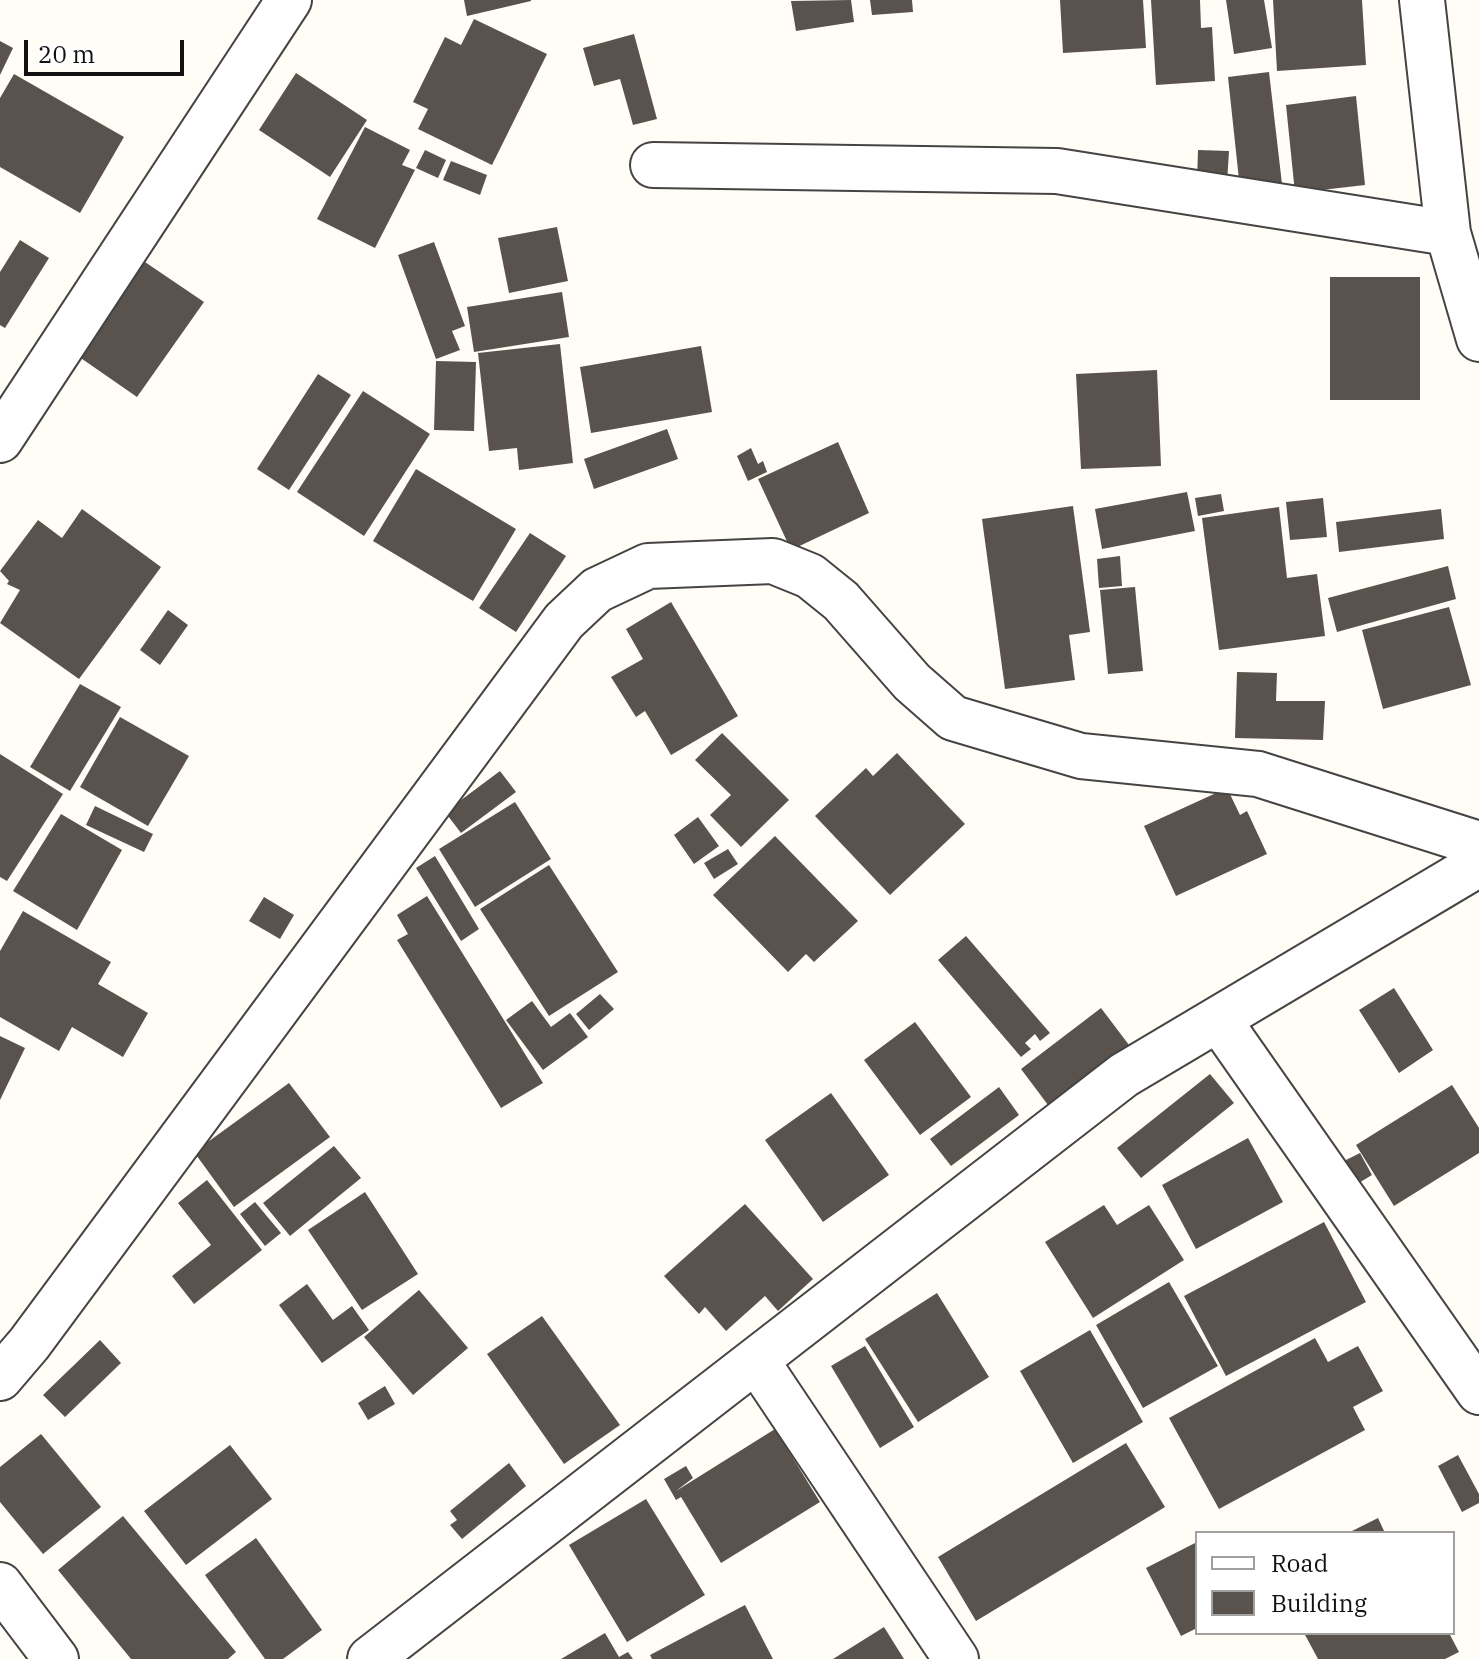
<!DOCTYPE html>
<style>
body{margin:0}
#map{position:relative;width:1479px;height:1659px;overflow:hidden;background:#fffdf5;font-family:"IBM Plex Serif",serif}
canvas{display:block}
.legend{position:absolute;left:1195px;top:1531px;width:260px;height:104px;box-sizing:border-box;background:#fff;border:2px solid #a0a0a0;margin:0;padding:10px 14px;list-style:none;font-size:24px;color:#111}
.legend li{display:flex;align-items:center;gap:16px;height:40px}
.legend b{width:40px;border:2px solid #a0a0a0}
.scale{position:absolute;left:24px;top:40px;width:160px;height:36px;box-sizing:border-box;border:4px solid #111;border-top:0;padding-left:10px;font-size:24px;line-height:28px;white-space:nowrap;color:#111;-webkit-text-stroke:6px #fff;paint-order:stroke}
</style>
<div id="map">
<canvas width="1479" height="1659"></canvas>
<ul class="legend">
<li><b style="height:10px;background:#fff"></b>Road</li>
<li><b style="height:22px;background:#5a524d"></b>Building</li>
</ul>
<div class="scale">20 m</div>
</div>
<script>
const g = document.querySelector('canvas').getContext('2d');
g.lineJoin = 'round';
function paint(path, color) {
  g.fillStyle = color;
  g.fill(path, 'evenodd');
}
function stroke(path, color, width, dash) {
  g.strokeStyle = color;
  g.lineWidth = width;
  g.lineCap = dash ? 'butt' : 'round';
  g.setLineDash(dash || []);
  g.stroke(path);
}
const building = new Path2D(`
 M464 0H531V1L467 16Z
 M851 0 854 22 796 31 791 1Z
 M870 0H912L913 12 872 15Z
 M1060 0H1143L1146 48 1063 53Z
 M1151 0H1200L1201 28 1212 27 1215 81 1156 85Z
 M1226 0H1264L1272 48 1234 54Z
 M1273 0H1362L1366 65 1277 71Z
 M474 19 547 54 492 165 418 129 428 109 413 102 445 37 461 45Z
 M634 34 657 119 633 125 620 79 594 86 583 48Z
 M0 41 13 48 0 75Z
 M1269 72 1282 184 1240 189 1228 77Z
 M296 73 367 120 330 177 259 130Z
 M14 74 124 137 80 213 0 167V98Z
 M1356 96 1365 185 1295 193 1286 105Z
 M365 127 410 150 402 165 415 170 375 248 317 219Z
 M425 150 446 160 438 178 416 168Z
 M1198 150 1229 151 1227 183 1197 181Z
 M451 161 487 175 480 195 443 180Z
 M557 227 568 281 509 293 498 238Z
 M20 240 49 258 5 328 0 325V272Z
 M434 242 465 326 452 331 460 350 436 359 398 255Z
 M142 260 204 302 137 397 75 354Z
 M1330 277H1420V400H1330Z
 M562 292 569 337 474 352 467 307Z
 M560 344 573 463 519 470 517 448 489 451 478 353Z
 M701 346 712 412 591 433 580 367Z
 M436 361 476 362 474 431 434 430Z
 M1157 370 1161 466 1081 469 1076 374Z
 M318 374 351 395 289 490 257 469Z
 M363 391 430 434 364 536 297 492Z
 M667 429 678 459 594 489 584 459Z
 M838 442 869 513 791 550 758 479Z
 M751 448 758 464 763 461 767 472 748 481 737 456Z
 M416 469 516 529 473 601 373 541Z
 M1187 492 1195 531 1102 549 1095 509Z
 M1221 494 1224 511 1198 516 1195 498Z
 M1323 498 1327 537 1290 540 1286 502Z
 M1073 506 1090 632 1069 635 1075 680 1005 689 982 519Z
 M1279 507 1287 578 1317 574 1325 636 1219 650 1202 518Z
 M82 509 161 567 79 679 0 623 20 590 7 584 9 581 0 571 38 520 62 538Z
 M1441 509 1444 539 1339 552 1336 522Z
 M530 533 566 556 516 632 479 608Z
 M1120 556 1122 586 1099 588 1097 559Z
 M1448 566 1456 599 1337 632 1328 598Z
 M1135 587 1143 671 1108 674 1100 590Z
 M671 602 738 716 671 755 645 711 636 717 611 677 643 659 626 629Z
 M1449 607 1471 685 1383 709 1362 630Z
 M168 610 188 625 160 665 140 650Z
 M1237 672 1277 673 1276 701H1325L1323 740 1235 738Z
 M80 684 121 707 70 791 30 767Z
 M120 717 189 756 148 826 80 787Z
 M722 733 789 800 741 847 710 815 731 795 695 760Z
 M897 753 965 824 890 895 815 816 866 768 873 776Z
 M0 754 63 794 7 881 0 877Z
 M500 771 516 792 461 833 445 812Z
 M1227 788 1240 815 1247 811 1267 854 1176 896 1144 826Z
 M515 802 551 859 475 907 439 849Z
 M95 806 153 834 144 852 86 825Z
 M61 814 122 850 77 930 13 891Z
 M698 817 719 846 694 864 674 835Z
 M775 836 858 921 814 962 806 954 788 972 713 895Z
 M728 849 738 864 714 879 704 863Z
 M435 856 479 929 461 941 416 868Z
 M549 865 618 972 549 1016 480 909Z
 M427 896 543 1083 501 1108 397 940 408 934 397 915Z
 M264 897 294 915 280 939 249 921Z
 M23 911 111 962 98 984 148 1013 123 1057 72 1027 59 1051 0 1017V951Z
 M966 936 1050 1033 1040 1041 1035 1034 1025 1043 1031 1049 1021 1057 938 960Z
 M1394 988 1433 1050 1399 1073 1359 1010Z
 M600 994 614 1009 589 1030 576 1014Z
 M532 1001 551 1027 570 1013 588 1037 543 1070 506 1020Z
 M1101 1008 1129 1045 1048 1105 1021 1069Z
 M915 1022 971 1097 920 1135 864 1060Z
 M0 1036 25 1048 0 1100Z
 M1210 1074 1234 1103 1141 1178 1117 1148Z
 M289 1083 330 1137 234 1207 194 1152Z
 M1452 1085 1479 1128V1153L1394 1206 1356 1145Z
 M999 1087 1019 1115 951 1166 930 1139Z
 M831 1093 889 1175 823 1222 765 1140Z
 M1248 1138 1283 1202 1196 1249 1162 1185Z
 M334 1146 361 1178 290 1236 263 1203Z
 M1360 1153 1372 1175 1357 1184 1344 1161Z
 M207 1180 262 1250 194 1304 172 1276 211 1245 178 1203Z
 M365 1192 418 1274 362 1310 308 1230Z
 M255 1202 281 1233 265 1246 240 1214Z
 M745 1204 813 1279 778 1311 765 1296 726 1331 705 1307 699 1314 664 1276Z
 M1104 1205 1117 1225 1149 1205 1184 1260 1093 1318 1045 1242Z
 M1324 1222 1366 1302 1226 1376 1184 1296Z
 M1169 1282 1218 1366 1143 1408 1096 1325Z
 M307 1284 333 1320 352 1306 369 1330 322 1363 279 1305Z
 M419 1290 468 1348 413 1395 364 1337Z
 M937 1293 989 1377 918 1422 865 1339Z
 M542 1316 620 1425 564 1464 487 1354Z
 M1090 1330 1143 1422 1073 1463 1020 1371Z
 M1315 1338 1328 1362 1358 1346 1383 1391 1353 1407 1365 1430 1219 1509 1169 1418Z
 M100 1340 121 1363 65 1417 43 1395Z
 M865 1346 914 1427 880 1448 831 1366Z
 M385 1386 395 1404 368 1420 358 1403Z
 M775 1429 820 1502 721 1563 681 1497 676 1500 664 1479 686 1466 693 1478 676 1491Z
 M41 1434 101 1507 43 1554 0 1502V1467Z
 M1126 1443 1165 1507 976 1621 938 1557Z
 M230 1445 272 1499 186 1565 144 1511Z
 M1458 1455 1479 1494V1503L1462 1512 1438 1466Z
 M509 1463 526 1486 462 1539 450 1525 457 1520 450 1511Z
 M646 1499 705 1595 627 1642 569 1545Z
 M123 1516 236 1652 228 1659H131L58 1570Z
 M1378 1518 1385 1533H1348Z
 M256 1538 322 1630 283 1659H265L205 1575Z
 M1197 1542V1628L1181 1636 1146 1568Z
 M745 1605 773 1659H652L650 1655Z
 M884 1627 904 1659H833Z
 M605 1633 619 1657 628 1652 633 1659H561Z
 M1304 1633H1449L1459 1652 1445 1659H1318Z`);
const minor = new Path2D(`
 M1422 0 1448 233 1479 339
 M653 165 1057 171 1448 233
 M0 440 289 0
 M1218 1019 1479 1392
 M756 1360 956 1659
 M0 1378 29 1344 564 621 597 590 648 566 773 561 810 576 841 601 912 682 953 718 1081 756 1258 774 1479 844
 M0 1585 56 1659
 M370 1659 1124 1075 1479 864`);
paint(building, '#5a524d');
stroke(minor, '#444', 48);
stroke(minor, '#fff', 44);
</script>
